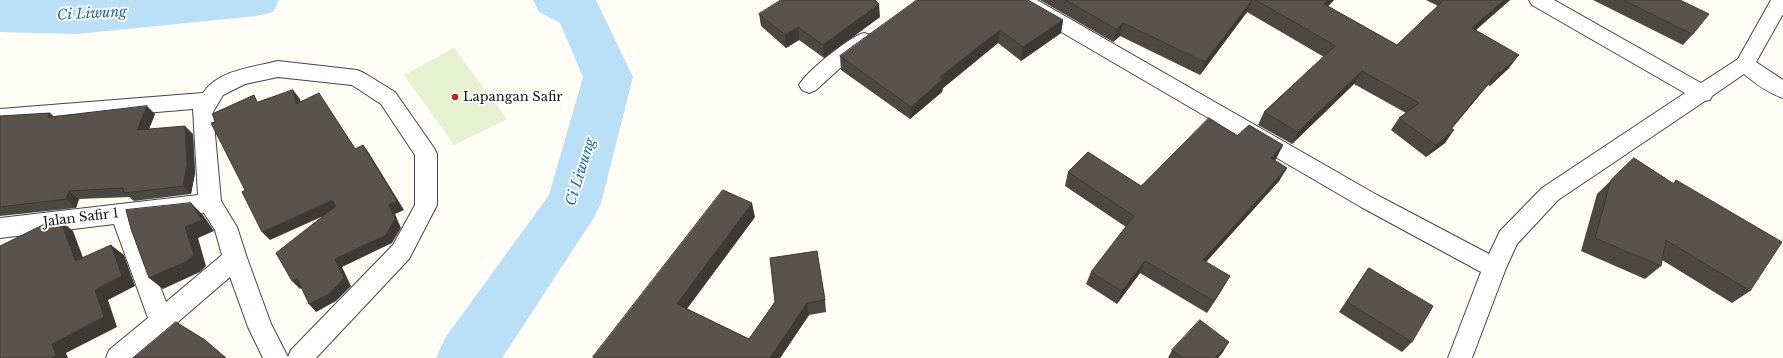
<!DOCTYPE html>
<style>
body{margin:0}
canvas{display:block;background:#fffdf5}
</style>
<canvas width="1783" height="358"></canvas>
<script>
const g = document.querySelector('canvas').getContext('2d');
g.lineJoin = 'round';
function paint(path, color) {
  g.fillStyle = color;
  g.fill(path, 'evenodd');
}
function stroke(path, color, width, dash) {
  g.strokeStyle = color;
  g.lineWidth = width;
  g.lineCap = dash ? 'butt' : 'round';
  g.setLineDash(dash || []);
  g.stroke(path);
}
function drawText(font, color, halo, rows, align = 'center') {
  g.font = font + ' "Libre Baskerville",serif';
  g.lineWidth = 4;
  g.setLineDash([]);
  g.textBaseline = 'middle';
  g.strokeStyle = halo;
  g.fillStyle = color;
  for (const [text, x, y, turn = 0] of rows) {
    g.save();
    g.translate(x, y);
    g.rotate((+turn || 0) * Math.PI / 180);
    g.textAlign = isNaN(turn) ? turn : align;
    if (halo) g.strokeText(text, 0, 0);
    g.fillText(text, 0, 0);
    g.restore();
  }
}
const pitch = new Path2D(`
 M454 48 507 119 454 145 404 75Z`);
const river = new Path2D(`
 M0 0H279L273 12 256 16 77 34 0 32Z
 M533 0H596L633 77 601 203 593 219 502 358H436L445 338 549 195 583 77 560 23 539 12Z`);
const street = new Path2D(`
 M1012 0H1037L1377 195 1489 254 1500 231 1542 188 1685 93 1532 5 1529 0H1554L1701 83 1738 59 1771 0H1783V14L1756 62 1783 80V98C1768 93 1756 84 1744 74L1712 96 1710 100 1705 101 1558 200 1517 244 1506 268 1472 358H1448L1481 272 1361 207 1015 5Z
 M864 33 871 35 874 40 871 45 839 69 816 90 809 93 802 90 799 85C807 71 849 37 864 33Z
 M278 61 357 70 364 73 395 92 434 148 437 154V205L409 259 316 358H263L248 327 230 277 136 358H106L109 350 148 318 114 224 0 238V218L198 195 193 109 0 125V109L203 93C218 70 254 67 278 61ZM278 77 352 85 381 104 415 155V205L393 245 291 350 288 357 271 324 247 258 237 227 221 201 213 112 223 95 245 84ZM204 213 215 230 222 255 166 302 135 221Z`);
const wall = new Path2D(`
 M1040 0H1334L1328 6 1397 45 1438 6 1426 0H1510L1476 30 1509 68 1490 86 1488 85 1452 128 1445 143 1426 157 1391 130 1399 118 1406 113 1354 84 1292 144 1258 125 1264 112 1324 57 1247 12 1200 75 1120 36 1113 42Z
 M1593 0H1680L1693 34 1683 45Z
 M759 14 880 17 824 58 799 40 786 48 761 26Z
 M1063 20 1061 33 1021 61 998 43 943 88 942 92 910 119 841 70 840 56Z
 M50 113 53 116 155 114 149 129 193 134 195 173 191 194 134 201 129 197 79 199 76 208 0 216V116Z
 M1237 136 1283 145 1275 160 1287 168 1279 181 1206 262 1223 288 1207 313 1140 273 1117 304 1086 284 1091 272 1126 227 1065 186 1068 172 1141 186Z
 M1634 158 1673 184 1676 180 1750 291 1732 303 1662 260 1661 266 1645 279 1581 251 1597 194Z
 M755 217 687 309 749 339 775 302 825 300 826 312 809 315 780 358H594L593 357Z
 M1369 268 1412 342 1402 352 1339 312 1361 279Z
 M1172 350 1223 352 1218 358H1168Z`);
const shadedWall = new Path2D(`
 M1252 0 1247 12 1200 75 1205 62Z
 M1328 0H1334L1318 17 1324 4Z
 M1504 0H1510L1463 41 1472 28Z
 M879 4 880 17 824 58 823 45Z
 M1063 20 1061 33 1021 61 1023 47Z
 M1123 23 1120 36 1113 42 1117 29Z
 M798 27 799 40 786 48 785 35Z
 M1000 30 998 43 943 88 942 92 910 119 911 107 940 77Z
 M1519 55 1509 68 1490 86 1500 73Z
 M1362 71 1354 84 1292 144 1298 132Z
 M1498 72 1488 85 1444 138 1454 130 1445 143 1426 157 1436 145 1451 128Z
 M293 90 300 99 303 113 296 104Z
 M319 93 325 102 361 157 355 149Z
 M147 106 155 114 145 139 137 130Z
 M50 113 59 122 48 117Z
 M185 126 193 134 195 173 191 194 183 186Z
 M363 145 369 153 404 210 395 214 401 228 392 243 342 267 351 286 336 301 316 312 309 304 335 259 389 205Z
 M1283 145 1276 159 1264 171 1271 158Z
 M1287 168 1279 181 1196 273 1203 260Z
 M69 191 79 199 76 208 66 199Z
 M332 200 339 209 270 240 262 232Z
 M191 203 203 215 214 231 198 238 206 266 200 272 163 289 149 278 185 227Z
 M752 203 755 217 681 316 677 304Z
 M60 220 73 231 88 271 75 261Z
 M111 245 124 255 135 286 108 300 117 327 66 353 68 358H51L52 344 95 290Z
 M1145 261 1140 273 1117 304 1122 291Z
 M1230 276 1223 288 1207 313 1214 301Z
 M297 278 305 286 300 289 292 281Z
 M807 303 809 315 780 358H770Z
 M1229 342 1223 352 1218 358H1215Z`);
const building = new Path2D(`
 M781 0H875L879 4 823 45 798 27 785 35 759 14Z
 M917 0H1028L1063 20 1023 47 1000 30 940 77 943 79 911 107 840 56Z
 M1066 0H1252L1205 62 1123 23 1117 29Z
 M1256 0H1328L1324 4 1397 45 1444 0H1504L1472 28 1519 55 1500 73 1498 72 1451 128 1454 130 1436 145 1399 118 1419 103 1362 71 1298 132 1264 112 1335 46Z
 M1624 0H1680L1709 14 1693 34Z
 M293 90 296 104 319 93 355 149 363 145 397 201 389 205 395 219 386 235 335 259 344 278 329 294 309 304 297 278 292 281 276 253 336 206 332 200 262 232 242 192 245 190 211 123 216 122 212 114 254 95 257 102Z
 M147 106 137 130 185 126 187 165 183 186 124 193 123 188 69 191 66 199 0 207V116L50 113 48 117Z
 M1209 118 1237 136 1249 125 1283 145 1271 158 1287 168 1203 260 1230 276 1214 301 1145 261 1122 291 1091 272 1134 216 1068 172 1088 152 1141 186Z
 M1634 158 1674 184 1676 180 1782 242 1750 291 1666 240 1661 266 1595 238 1611 180Z
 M723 190 752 203 677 304 749 339 775 302 770 258 817 251 825 300 807 303 770 358H595L593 357Z
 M191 203 202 220 185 227 194 255 187 261 149 278 131 229 126 210Z
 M60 220 75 261 111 245 122 276 95 290 104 317 52 344 56 356 51 358H0V246L51 221Z
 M1369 268 1433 306 1412 342 1347 302Z
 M1200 320 1229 342 1215 358H1183L1172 350Z
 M176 322 205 340 226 358H133Z`);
const markers = [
 [455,97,4,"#c4262e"]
];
const poiNames = [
 ["Lapangan Safir",463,97]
];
const streetNames = [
 ["Jalan Safir 1",81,218,-7]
];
const waterNames = [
 ["Ci Liwung",92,14,-3],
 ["Ci Liwung",581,172,-73]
];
paint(pitch, '#e6f2cf');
paint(river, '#b9e0f7');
stroke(street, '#444', 2);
paint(street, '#fff');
paint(wall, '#4d4742');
paint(shadedWall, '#3f3936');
paint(building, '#5a524d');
stroke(building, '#3f3936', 1);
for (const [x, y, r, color] of markers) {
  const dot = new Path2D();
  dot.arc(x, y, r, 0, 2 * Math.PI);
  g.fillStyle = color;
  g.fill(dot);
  stroke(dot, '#fff', 1.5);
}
drawText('13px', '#111', '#fff', poiNames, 'left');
drawText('13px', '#111', '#fff', streetNames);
drawText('italic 14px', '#1768a6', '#fff', waterNames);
</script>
